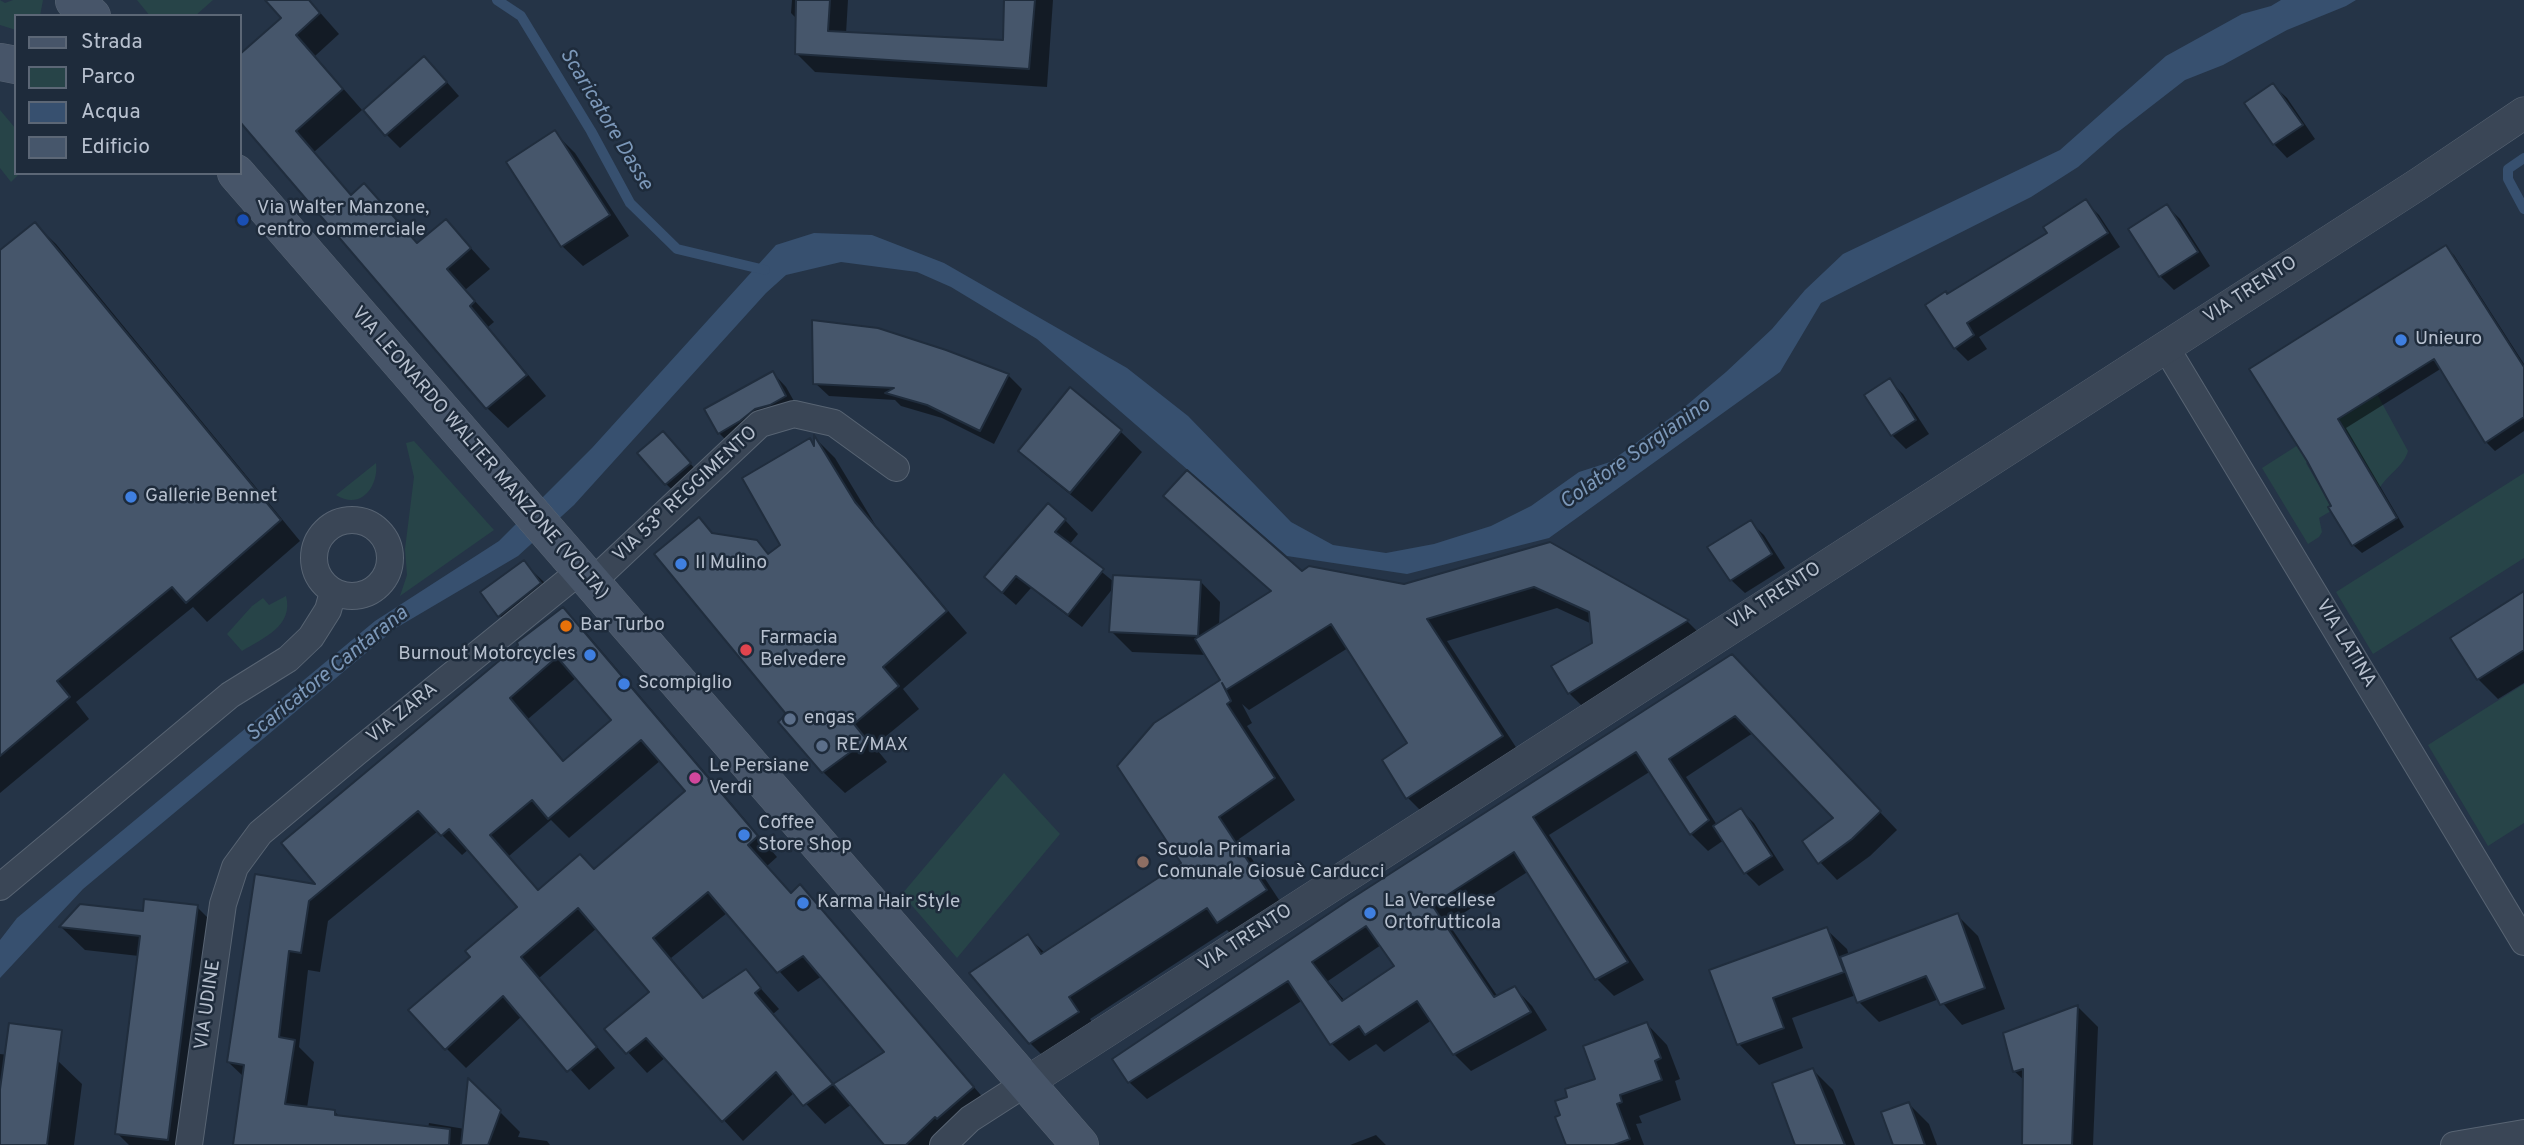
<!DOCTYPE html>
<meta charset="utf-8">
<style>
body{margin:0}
#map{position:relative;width:2524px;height:1145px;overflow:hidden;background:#253447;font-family:Overpass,sans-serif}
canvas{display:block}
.legend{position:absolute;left:14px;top:14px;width:228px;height:161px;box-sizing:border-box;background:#1e2b3b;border:2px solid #5c6776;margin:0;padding:9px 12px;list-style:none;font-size:21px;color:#b8c1cf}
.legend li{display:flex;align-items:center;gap:14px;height:35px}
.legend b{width:35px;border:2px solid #5c6776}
</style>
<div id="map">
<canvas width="2524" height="1145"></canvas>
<ul class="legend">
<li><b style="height:9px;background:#475569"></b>Strada</li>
<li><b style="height:19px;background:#274448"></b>Parco</li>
<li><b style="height:19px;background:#37506f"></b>Acqua</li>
<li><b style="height:19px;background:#46566b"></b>Edificio</li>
</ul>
</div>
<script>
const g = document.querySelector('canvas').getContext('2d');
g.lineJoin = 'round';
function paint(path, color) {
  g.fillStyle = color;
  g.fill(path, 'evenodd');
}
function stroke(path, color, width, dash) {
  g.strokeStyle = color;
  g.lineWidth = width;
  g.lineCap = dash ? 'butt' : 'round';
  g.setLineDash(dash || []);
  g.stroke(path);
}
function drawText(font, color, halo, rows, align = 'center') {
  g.font = font + ' Overpass,sans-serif';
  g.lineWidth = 5;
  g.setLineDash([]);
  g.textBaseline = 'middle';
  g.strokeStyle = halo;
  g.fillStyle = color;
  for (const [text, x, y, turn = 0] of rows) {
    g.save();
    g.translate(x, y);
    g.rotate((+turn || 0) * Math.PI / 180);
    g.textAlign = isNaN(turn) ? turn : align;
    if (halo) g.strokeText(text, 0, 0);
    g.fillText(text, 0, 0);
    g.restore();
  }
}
const green = new Path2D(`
 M0 0 5 3 13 0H43L40 16H16V30L0 25Z
 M137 0H213L195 16H150Z
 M0 110 16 129V173H20L11 182 0 168Z
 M2377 394 2408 451C2404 466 2387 475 2379 489L2338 419Z
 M2309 438 2319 454 2306 463 2331 506 2329 507 2331 511 2319 518 2322 532 2319 537 2308 544 2262 468Z
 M414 441 494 530 400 596 407 575 405 549 414 477 406 443Z
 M376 463C379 486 361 511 336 495Z
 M2524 473V558L2373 654 2336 592Z
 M286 596C294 626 263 638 242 651L227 634 252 606 263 598 269 605Z
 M2524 684V823L2488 846 2428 745Z
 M1004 773 1060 834 957 958 902 894Z`);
const water = new Path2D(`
 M2281 0H2356L2346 6 2287 30 2223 65 2185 80 2118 132 2078 167 2031 197 1821 303 1780 372 1549 538 1407 574 1287 556 1037 339 951 287 917 272 841 262 786 275 766 293 574 505 518 556 396 628 83 889 0 978V940L17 918 375 621 499 541 592 448 776 245 814 233 872 235 944 263 1127 368 1188 416 1291 522 1333 545 1386 553 1434 544 1491 526 1531 506 1579 472 1610 462 1681 410 1726 372 1772 329 1805 290 1843 254 2060 150 2166 56 2242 14 2271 6Z`);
const shadow = new Path2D(`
 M268 0H309L339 34 315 56 362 110 314 152 352 196 364 185 419 245 446 221 490 269 465 290 494 322 488 327 546 396 508 428 487 408 240 120V56L283 18Z
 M792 0H848L846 34 1004 42 1006 0H1053L1047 87 815 72 797 54 798 20 791 13Z
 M438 72 459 96 400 148 386 134Z
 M2273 85 2287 98 2315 139 2287 158 2274 144Z
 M555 133 575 153 629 236 583 266 562 246Z
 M2085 201 2099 215 2120 247 1979 337 1987 349 1968 361 1955 348 1948 295 2050 233Z
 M2167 206 2180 219 2210 266 2174 290 2160 276Z
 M35 224 56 244 300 541 207 622 193 607 76 702 89 719 0 793V253Z
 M2445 247 2454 255 2524 364V431L2495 451 2486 442 2442 368 2346 428 2404 527 2362 553 2353 545 2309 460Z
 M773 373 786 387 799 410 732 446 719 433Z
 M1008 375 1022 389 994 444 942 418 901 406 895 400 829 396 815 383Z
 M1890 381 1903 394 1929 434 1906 449 1892 435Z
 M1071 390 1121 432 1142 452 1092 512 1041 471 1021 451Z
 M816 439 835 458 876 526 967 633 903 689 919 709 874 746 887 762 845 793 823 772 788 714 699 520 714 535 756 542 769 555 782 546 809 440 816 447Z
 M676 447 703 478 680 497 666 484Z
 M1165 496 1302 573 1404 585 1550 544 1688 622 1708 642 1591 715 1569 693 1554 667 1594 644 1592 624 1557 608 1447 641 1523 758 1429 819 1407 797 1410 743 1348 648 1249 710 1242 704 1252 723 1247 726 1295 800 1239 839 1287 912 1240 943 1227 930 1090 1019 1099 1034 1052 1065 1030 1043 1028 937 1045 953 1183 863 1222 680 1207 655 1132 652 1111 631 1114 587 1082 627 1031 588 1016 605 1000 591 1065 520 1078 534 1069 545 1114 582 1200 581 1220 602 1219 626 1272 592Z
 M1750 522 1764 535 1785 568 1745 593 1731 580Z
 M523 562 544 582 560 604 520 636 500 616 482 592Z
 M2524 593V683L2498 699 2478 679Z
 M563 609 583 629 777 857 767 866 792 894 800 887 819 907 992 1108 947 1145H887L852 1104 825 1124 795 1092 743 1141 666 1057 647 1073 607 1029 651 992 597 928 539 978 615 1068 589 1090 522 1016 466 1068 446 1048 472 957 519 908 469 849 462 855 438 831 328 921 320 972 308 970 299 1047 314 1062 307 1108 335 1112 340 1117 428 1128 429 1123 465 1129 470 1082 520 1132 518 1137 547 1141 550 1145H235L244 1077 228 1062 257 876 319 886ZM577 677 614 720 565 762 528 719ZM661 760 687 791 594 870 539 891 509 856 551 820 569 838ZM727 913 798 992 822 976 887 1052 835 1085 773 1014 779 1009 746 972 705 999 671 958Z
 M1749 674 1897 830 1870 856 1837 880 1820 862 1836 818 1753 733 1686 777 1717 825 1741 810 1754 823 1784 870 1759 886 1746 873 1724 840 1708 851 1691 834 1651 771 1549 835 1644 980 1614 996 1597 979 1529 871 1448 923 1498 997 1515 988 1532 1006 1547 1030 1471 1071 1454 1054 1432 1020 1384 1052 1376 1044 1349 1061 1332 1044 1303 1000 1147 1099 1129 1082ZM1381 945 1396 967 1345 1001 1328 981Z
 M197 907 221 931 194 1145H129L117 1133 139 956 85 950 61 927Z
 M1957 915 1978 936 2005 1009 1962 1025 1939 999 1879 1022 1859 1002 1856 995 1792 1018 1803 1048 1759 1065 1739 1044 1712 971 1826 929 1847 949 1849 956Z
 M2078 1007 2098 1027 2093 1145H2024L2025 1081 2015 1072 2005 1034Z
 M1647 1024 1667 1045 1680 1079 1675 1081 1681 1100 1639 1116 1642 1123 1636 1124 1644 1145H1568L1597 1080Z
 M0 1054 57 1060 82 1084 74 1145H0Z
 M1813 1070 1833 1090 1855 1145H1797Z
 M1909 1104 1929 1124 1937 1145H1895Z
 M1376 1135 1386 1145H1350Z`);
const stream = new Path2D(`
 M497 0 521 16 591 131 630 203 677 249 765 270
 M2524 158 2508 169V179L2524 209`);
const building = new Path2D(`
 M265 0H309L320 13 296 35 343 89 296 131 351 195 364 183 417 243 446 219 471 248 447 269 475 301 470 306 527 375 486 409 240 122V54L281 18Z
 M796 0H830L828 31 1003 40 1004 0H1035L1029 69 795 54Z
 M424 56 447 82 385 136 363 110Z
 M2273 83 2303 125 2273 145 2244 103Z
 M555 130 610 215 561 247 506 162Z
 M2086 199 2108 233 1967 323 1974 335 1954 349 1925 305 1946 291 1947 294 2047 233 2043 227Z
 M2167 204 2198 252 2159 277 2128 229Z
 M35 222 281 520 186 603 172 587 57 681 70 697 0 756V250Z
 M2446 245 2524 367V417L2485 443 2434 359 2338 419 2397 518 2352 546 2328 507 2331 506 2307 461 2249 369Z
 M812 320 878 328 946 350 1009 374 980 431 927 405 885 393 894 388 813 384Z
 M773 371 786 396 770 405 755 409 740 421 718 434 704 409Z
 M1890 378 1916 420 1891 436 1864 395Z
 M1070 387 1122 430 1070 493 1018 451Z
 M663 431 691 463 665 485 637 453Z
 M814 435 855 502 947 611 883 667 899 686 854 724 867 740 822 773 778 722 786 714 654 554 699 517 712 533 757 540 768 554 780 545 742 478 810 438 814 446Z
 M1187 470 1302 571 1309 566 1404 584 1550 542 1689 620 1568 694 1551 666 1592 643 1589 612 1534 587 1427 619 1503 736 1406 799 1382 760 1407 743 1331 624 1226 690 1222 683 1231 701 1227 704 1275 778 1219 817 1267 890 1217 923 1207 908 1069 997 1079 1012 1029 1044 969 973 1028 934 1041 954 1181 863 1117 766 1154 723 1220 680 1195 639 1271 591 1163 496Z
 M1048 503 1066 519 1055 532 1104 569 1068 615 1016 576 1002 593 984 577Z
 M1751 520 1772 554 1730 581 1707 547Z
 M524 560 541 583 498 617 480 592Z
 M1113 575 1201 580 1198 636 1109 632Z
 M2524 591V650L2477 680 2450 638Z
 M563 607 758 836 748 845 791 893 800 884 974 1087 937 1119 935 1117 906 1145H884L833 1084 803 1106 776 1072 722 1122 646 1038 626 1054 604 1029 649 992 578 908 521 957 597 1047 567 1072 503 996 445 1050 408 1010 470 957 465 951 517 907 449 829 441 836 418 811 309 901 301 953 289 951 279 1037 295 1040 285 1104 335 1110V1115L450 1129 449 1145H233L244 1065 227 1062 255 874 315 884 281 843 518 645 517 642ZM557 657 611 720 563 761 510 698ZM641 740 685 791 594 869 580 854 538 890 490 835 532 800 548 819ZM708 892 777 973 803 956 884 1052 833 1084 755 993 761 988 746 969 703 998 653 938Z
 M1732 654 1881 811 1852 839 1818 864 1802 841 1833 818 1735 716 1669 759 1709 820 1690 835 1636 752 1533 817 1628 962 1595 980 1514 852 1432 905 1494 997 1515 986 1531 1012 1453 1055 1417 1001 1365 1035 1359 1026 1330 1045 1288 981 1128 1083 1112 1059 1349 900ZM1366 926 1394 966 1342 1001 1312 962Z
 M1741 808 1772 856 1744 874 1713 826Z
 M144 899 198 905 168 1140 115 1134 140 936 59 927 80 904 143 911Z
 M1958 913 1985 988 1940 1005 1926 976 1857 1003 1840 957Z
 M1827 927 1844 972 1773 998 1784 1028 1737 1045 1709 970Z
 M2078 1005 2072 1145H2022L2023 1069 2013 1072 2003 1033Z
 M1647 1022 1661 1058 1655 1061 1662 1080 1620 1095 1622 1102 1617 1104 1630 1139 1614 1145H1566L1555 1117 1560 1115 1555 1101 1567 1097 1565 1089 1595 1079 1583 1046Z
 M9 1023 62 1030 47 1145H0V1089Z
 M1813 1068 1845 1145H1795L1772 1083Z
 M468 1078 501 1110 488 1145H461Z
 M1909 1102 1925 1145H1893L1881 1112Z`);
const minor = new Path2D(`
 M2165 346 2524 942
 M314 558a38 38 0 1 1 76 0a38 38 0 1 1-76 0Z
 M591 583 760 424 794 414 834 423 896 468
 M0 887 230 695 288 659 311 637 328 610 333 592
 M189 1145 223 904 235 867 260 833 357 752 580 571
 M943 1145 970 1119 1026 1083
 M2454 1145 2524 1133`);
const tertiary = new Path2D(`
 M1026 1083 2420 183 2524 113`);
const secondary = new Path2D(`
 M74 1 92 16
 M0 62 16 65
 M236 173 1080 1145`);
const markers = [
 [243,220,7,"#1a4fb4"],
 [2401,340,7,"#3f7fe0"],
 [131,497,7,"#3f7fe0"],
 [681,564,7,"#3f7fe0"],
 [566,626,7,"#e8710a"],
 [746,650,7,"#e0444e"],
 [590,655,7,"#3f7fe0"],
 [624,684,7,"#3f7fe0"],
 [790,719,7,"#5c6f8a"],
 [822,746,7,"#5c6f8a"],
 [695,778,7,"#d1479c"],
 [744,835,7,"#3f7fe0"],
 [1143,862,7,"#8d6e63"],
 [803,903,7,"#3f7fe0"],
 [1370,913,7,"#3f7fe0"]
];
const poiNames = [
 ["Via Walter Manzone,",257,209],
 ["centro commerciale",257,231],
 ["Unieuro",2415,340],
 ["Gallerie Bennet",145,497],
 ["Il Mulino",695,564],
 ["Bar Turbo",580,626],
 ["Farmacia",760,639],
 ["Belvedere",760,661],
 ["Burnout Motorcycles",576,655,"right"],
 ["Scompiglio",638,684],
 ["engas",804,719],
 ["RE/MAX",836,746],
 ["Le Persiane",709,767],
 ["Verdi",709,789],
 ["Coffee",758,824],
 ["Store Shop",758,846],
 ["Scuola Primaria",1157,851],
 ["Comunale Giosuè Carducci",1157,873],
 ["La Vercellese",1384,902],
 ["Ortofrutticola",1384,924],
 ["Karma Hair Style",817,903]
];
const streetNames = [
 ["VIA TRENTO",2251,291,-33],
 ["VIA LEONARDO WALTER MANZONE (VOLTA)",479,454,49],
 ["VIA 53° REGGIMENTO",686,495,-43],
 ["VIA TRENTO",1775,597,-33],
 ["VIA LATINA",2345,644,59],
 ["VIA ZARA",403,714,-39],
 ["VIA TRENTO",1246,939,-33],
 ["VIA UDINE",209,1005,-82]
];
const waterNames = [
 ["Scaricatore Dasse",605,120,59],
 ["Colatore Sorgianino",1636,455,-35],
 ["Scaricatore Cantarana",328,675,-39]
];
paint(green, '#274448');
paint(water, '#37506f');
paint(shadow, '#0007');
stroke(stream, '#37506f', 10);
paint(building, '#46566b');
stroke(building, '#202d3d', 2);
stroke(minor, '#586473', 28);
stroke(tertiary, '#586473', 33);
stroke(secondary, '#586473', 38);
stroke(minor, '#3a4656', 26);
stroke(tertiary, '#3a4656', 32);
stroke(secondary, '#475569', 37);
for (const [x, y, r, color] of markers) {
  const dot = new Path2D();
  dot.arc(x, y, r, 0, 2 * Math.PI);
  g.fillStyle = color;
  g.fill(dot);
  stroke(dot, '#1e2b3b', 2.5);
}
drawText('19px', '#b8c1cf', '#1e2b3b', poiNames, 'left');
drawText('19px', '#b8c1cf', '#1e2b3b', streetNames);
drawText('italic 21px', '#7c98b9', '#1e2b3b', waterNames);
</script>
